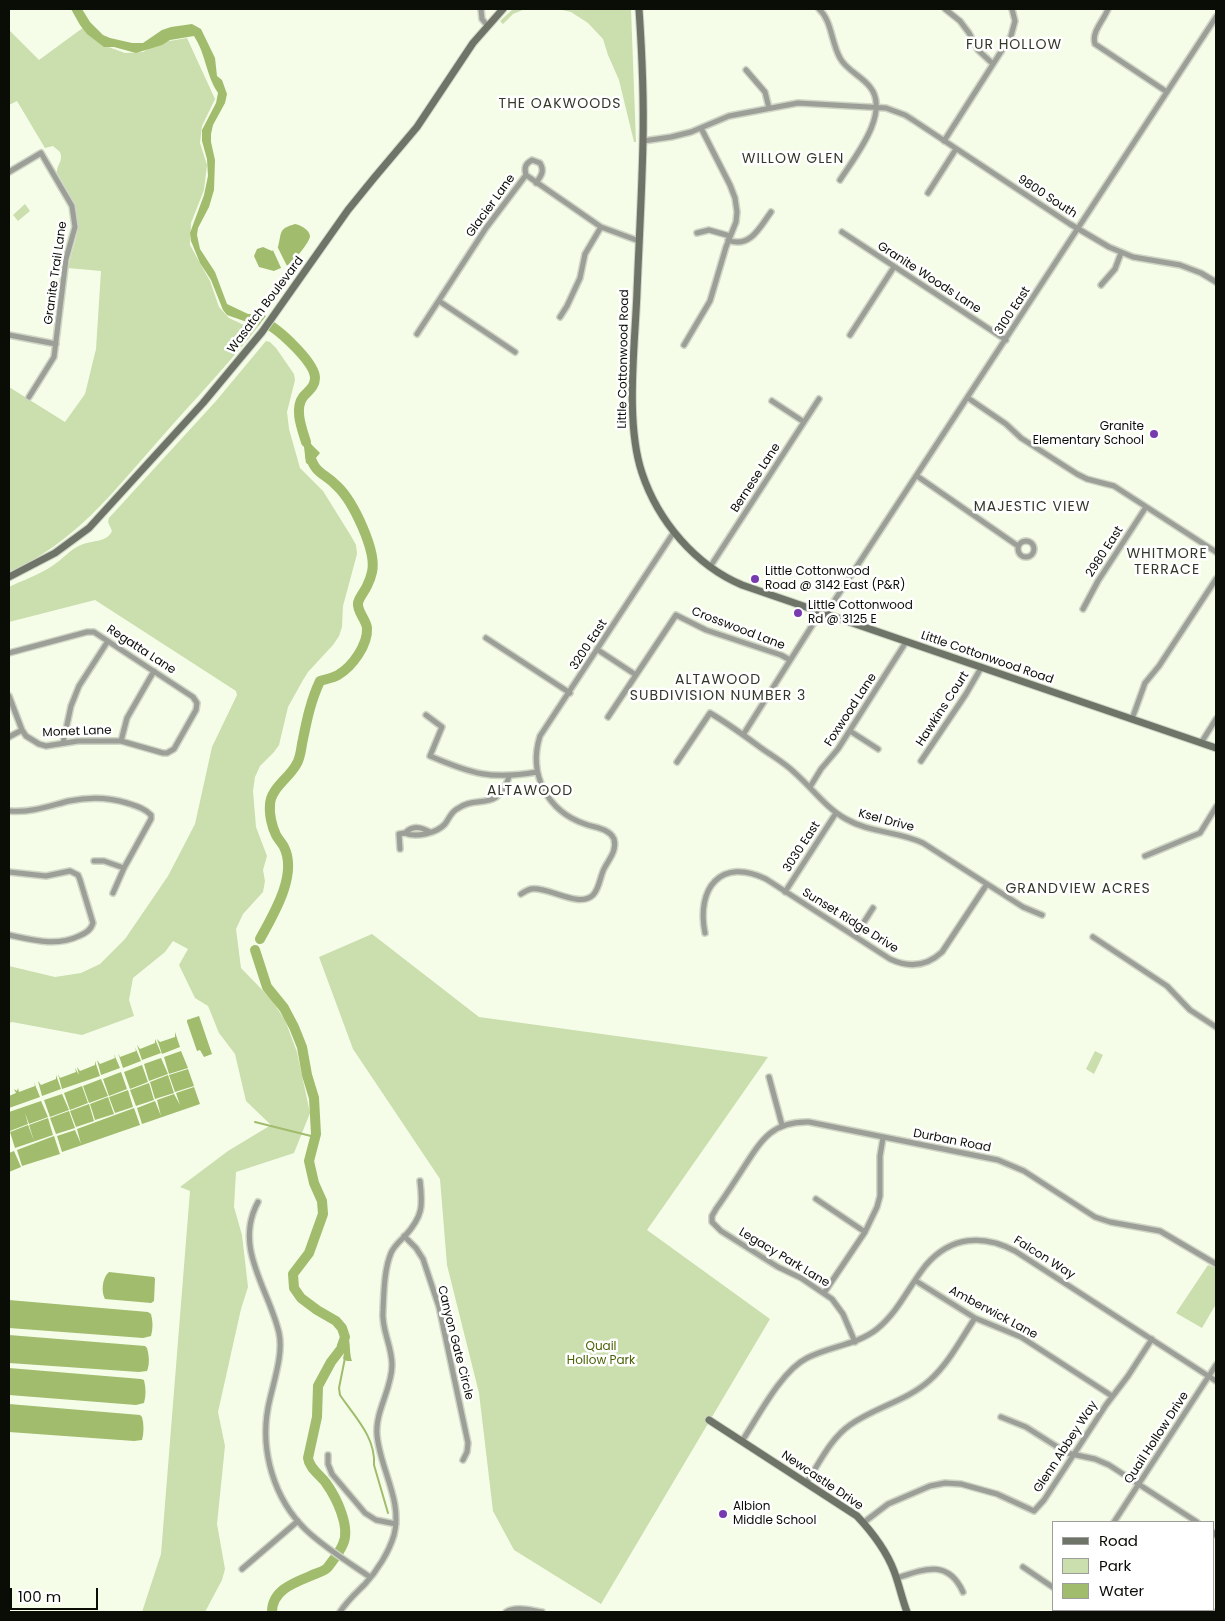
<!DOCTYPE html>
<style>
body{margin:0}
#map{position:relative;width:1225px;height:1621px;overflow:hidden;background:#f5fde9;font-family:Poppins,sans-serif}
canvas{display:block}
.frame{position:absolute;inset:0;border:10px solid #0a0c06;pointer-events:none}
.legend{position:absolute;left:1052px;top:1521px;width:162px;height:90px;box-sizing:border-box;background:#fff;border:1px solid #9d9e9b;margin:0;padding:6px 9px;list-style:none;font-size:15px;color:#0a0c06}
.legend li{display:flex;align-items:center;gap:10px;height:25px}
.legend b{width:25px;border:1px solid #9d9e9b}
.scale{position:absolute;left:10px;top:1588px;width:88px;height:22px;box-sizing:border-box;border:2px solid #0a0c06;border-top:0;padding-left:6px;font-size:15px;line-height:18px;white-space:nowrap;color:#0a0c06;-webkit-text-stroke:4px #fff;paint-order:stroke}
</style>
<div id="map">
<canvas width="1225" height="1621"></canvas>
<div class="frame"></div>
<ul class="legend">
<li><b style="height:6px;background:#6f7468"></b>Road</li>
<li><b style="height:14px;background:#cbdead"></b>Park</li>
<li><b style="height:14px;background:#a0bc6c"></b>Water</li>
</ul>
<div class="scale">100 m</div>
</div>
<script>
const g = document.querySelector('canvas').getContext('2d');
g.lineJoin = 'round';
function paint(path, color) {
  g.fillStyle = color;
  g.fill(path, 'evenodd');
}
function stroke(path, color, width, dash) {
  g.strokeStyle = color;
  g.lineWidth = width;
  g.lineCap = dash ? 'butt' : 'round';
  g.setLineDash(dash || []);
  g.stroke(path);
}
function drawText(font, color, halo, rows, align = 'center') {
  g.font = font + ' Poppins,sans-serif';
  g.lineWidth = 5;
  g.setLineDash([]);
  g.textBaseline = 'middle';
  g.strokeStyle = halo;
  g.fillStyle = color;
  for (const [text, x, y, turn = 0] of rows) {
    g.save();
    g.translate(x, y);
    g.rotate((+turn || 0) * Math.PI / 180);
    g.textAlign = isNaN(turn) ? turn : align;
    if (halo) g.strokeText(text, 0, 0);
    g.fillText(text, 0, 0);
    g.restore();
  }
}
const green = new Path2D(`
 M513 9H525L513 14 503 24 500 21Z
 M558 9H631L636 142H634L619 80 608 55 603 39 588 23 571 12Z
 M84 27 103 45 125 53 143 52 158 43 187 38 215 99 202 126 200 143 207 165 204 190 191 223 190 245 210 281 219 307 229 318 246 326 261 323C229 364 193 401 159 440 112 493 76 542 9 572V387L65 422 85 394 96 349 101 271 68 268C70 256 75 245 77 233 81 210 68 192 57 173 56 165 64 161 60 152L53 146 45 148 17 101 9 105V30L39 60Z
 M25 204 30 211 18 221 13 215Z
 M266 341 270 342 276 348 294 374 295 380 287 412 289 429 300 468 323 491 351 536 356 545 357 554 343 606 342 627 339 636 333 645 308 672 303 680 288 707 279 745 274 752 260 766 255 777 253 791 256 827 267 856 263 870 265 881 263 892 243 914 236 929 241 968 271 999 285 1020 297 1052 310 1113 294 1153 236 1172 234 1207 242 1235 248 1287 241 1309 218 1412 225 1446 217 1524 225 1569 222 1580 205 1612H142L161 1554 190 1191 180 1187 228 1151 271 1125 246 1101 235 1054 219 1033 208 1006 195 998 179 965 188 949 173 941 165 952 133 978 129 1000 134 1016 82 1035 12 1022 9 1023V966L55 977 81 973 100 964 125 939 168 876 195 824 212 747 237 695 236 691 95 600 9 622V587C23 580 39 575 52 566 62 560 69 550 81 545 91 540 107 543 112 531L108 522 109 518 216 401Z
 M372 934 479 1017 768 1057 647 1230 770 1319 601 1604 514 1550 493 1511 479 1393 447 1265 440 1179 353 1049 319 957Z
 M1095 1051 1103 1055 1094 1074 1086 1069Z
 M1208 1265 1216 1268V1304L1202 1328 1176 1313Z`);
const water = new Path2D(`
 M71 9H82L90 22 103 35 110 38 132 43H143L162 30 171 27 192 24 201 29 215 58 217 76 222 80 227 94 225 103 213 125 211 134V142L215 160 214 190 209 207 198 228 197 235 200 249 215 272 227 304 248 314H262L266 316 258 326 253 323 244 321 227 315 223 310 211 280 200 263 191 241 190 233 204 195 208 176 207 159 202 141V130L216 103 218 93C206 76 206 54 194 36L170 40 162 45 136 53 114 47H104L87 34 80 25Z
 M295 224C300 225 309 229 310 236 310 242 294 261 288 265 284 267 278 269 274 271L259 267 254 256 257 249 263 247 272 251 278 247C282 232 278 229 295 224Z
 M302 431 312 445 320 453 315 459 320 467 319 470 306 463Z
 M199 1016 212 1054 204 1057 200 1050 197 1051 187 1022V1020Z
 M175 1032 180 1047 162 1054 157 1039 160 1042 175 1037Z
 M155 1039 161 1053 142 1060 137 1045 140 1049 155 1043Z
 M135 1047 141 1061 123 1068 118 1053 120 1057 136 1051Z
 M181 1051 188 1068 169 1074 164 1057Z
 M114 1054 120 1068 101 1075 97 1060 100 1064 115 1058Z
 M161 1058 168 1074 149 1081 144 1064Z
 M95 1061 100 1076 62 1089 58 1074 60 1078 76 1072 75 1068 79 1075 77 1067 80 1071 95 1065Z
 M142 1065 148 1082 130 1089 124 1072Z
 M188 1069 194 1086 175 1092 169 1075Z
 M121 1072 127 1089 109 1096 103 1079Z
 M56 1075 61 1089 42 1096 38 1081 41 1085 56 1079Z
 M168 1075 174 1093 155 1099 150 1082Z
 M101 1079 108 1096 89 1103 83 1086Z
 M34 1082 40 1097 9 1108V1096L16 1093 14 1089 17 1091 18 1088 19 1092 35 1086Z
 M149 1083 154 1100 136 1106 130 1090Z
 M82 1086 88 1103 70 1110 64 1093Z
 M194 1087 200 1104 142 1124 137 1108 155 1101 161 1116 157 1100 174 1094 180 1105 176 1093Z
 M128 1090 133 1107 115 1113 109 1097Z
 M62 1094 69 1110 50 1117 44 1100Z
 M108 1097 114 1114 95 1120 90 1104Z
 M41 1101 48 1117 29 1124 25 1113 28 1124 10 1131 9 1112Z
 M89 1104 94 1121 76 1127 70 1111Z
 M134 1108 140 1125 62 1152 57 1136 75 1130 81 1144 77 1129Z
 M69 1111 75 1128 56 1134 50 1118Z
 M48 1118 53 1135 15 1148 10 1132 28 1125 34 1141 29 1125Z
 M54 1136 60 1154 22 1166 17 1150Z
 M14 1151 21 1167 9 1172V1153Z
 M109 1272 154 1277 155 1279 154 1301 151 1303 105 1299C101 1292 102 1278 109 1272Z
 M9 1300 148 1312 151 1314C153 1321 153 1329 151 1336L143 1338 9 1328Z
 M342 1328C353 1338 348 1349 352 1361H347L343 1359 344 1353 337 1345 341 1336Z
 M9 1335 145 1346 147 1348C149 1355 150 1364 147 1371L139 1372 9 1363Z
 M9 1368 141 1379 144 1380C146 1388 146 1396 144 1403L136 1405 9 1395Z
 M9 1404 140 1415 142 1417C144 1424 144 1433 142 1440L134 1441 9 1432Z`);
const pier = new Path2D(`
 M277 246 288 268 282 270 272 248Z`);
const stream = new Path2D(`
 M255 1122 315 1137
 M345 1358 339 1388 340 1395C354 1416 376 1437 374 1465L388 1513`);
const river = new Path2D(`
 M271 326C283 334 315 363 315 378 315 387 308 391 303 397 294 409 302 429 306 442
 M260 939C273 915 298 875 284 847 282 843 278 839 276 835 272 827 269 814 270 805 270 789 289 778 296 765 301 758 301 747 303 739 307 719 311 700 320 681 326 679 333 678 338 675 352 667 368 645 367 628 366 619 357 612 358 603 359 597 365 591 367 586 369 582 371 577 372 572 377 551 353 501 337 486 325 473 316 475 310 456
 M255 950 267 987 284 1008 294 1027 302 1047 307 1075 314 1098 316 1134 309 1161 314 1183 322 1201 323 1214 309 1253 293 1274 294 1288 301 1298 317 1310 336 1321 342 1328 345 1337 341 1349 331 1362 318 1386 317 1417 308 1458C309 1468 320 1475 326 1483 336 1497 351 1527 343 1544 340 1552 333 1560 328 1567 325 1571 320 1572 315 1574 296 1582 272 1589 272 1612`);
const street = new Path2D(`
 M481 9 482 19 487 25
 M819 9C832 21 831 42 840 58 846 70 862 76 870 87 891 113 854 158 840 180
 M945 9 960 21 969 33 978 50 993 64
 M1108 9C1104 20 1091 32 1095 44L1167 92
 M746 70 765 92 769 108
 M643 141 671 137 691 132 729 116 798 103 886 108 905 115 913 120 1070 224 1109 247 1133 257 1180 265 1201 273 1216 282
 M944 141 1011 36 1015 21 1012 9
 M9 172 41 153 72 206 75 227 66 259 54 357 29 397
 M526 175 601 227 639 241
 M526 175C524 168 525 164 532 160L540 163C545 171 541 176 536 183
 M928 193 956 149
 M842 232 1006 340
 M697 233 709 230 730 236
 M728 240C750 249 760 227 771 212
 M1101 285 1115 269 1121 253
 M439 301 515 352
 M560 317 567 306 580 278 585 254 601 227
 M417 334 486 228 526 175
 M9 335 56 344
 M850 335 894 267
 M684 345 710 301 726 247 736 222 737 212 735 198 730 185 701 128
 M968 398 1006 424 1021 438 1077 474 1087 479 1114 486 1216 552
 M772 401 804 422
 M917 476 1018 546
 M1018 549a8 8 0 1 1 16 0a8 8 0 1 1-16 0Z
 M710 567 819 399
 M1083 609 1098 581 1146 507
 M825 615 1216 17
 M486 638 570 693
 M598 650 636 675
 M9 653 87 632H94L193 697 197 703 196 710 174 749 167 753H163L121 741H78L46 746 39 744 26 736 22 730 9 696
 M426 715 442 727 430 756C472 774 491 780 537 772
 M608 717 676 615 706 630 781 655 790 660
 M1132 719 1145 683 1159 666 1216 579
 M850 731 878 749
 M743 735 820 613
 M9 737 22 730
 M121 741 127 718 154 671
 M63 743 71 706 79 686 108 641
 M1201 743 1216 719
 M921 761 966 694 981 668
 M677 762 710 713C729 724 746 737 764 750 774 757 786 764 795 773 812 788 826 808 846 819 870 833 898 831 923 843L1023 907 1042 915
 M810 787 821 769 838 749 906 642
 M9 811C31 813 49 806 69 801 88 797 108 797 127 803 136 806 144 808 151 815V819L124 868 113 893
 M405 833C416 838 437 833 445 824 449 819 451 812 457 809 477 794 497 813 509 777
 M400 849 399 834 405 833C413 825 421 827 430 832
 M1145 856 1200 833 1216 807
 M94 861H104L124 868
 M9 872 46 876 70 871 78 875 80 880 93 923C91 930 86 933 79 936 56 947 33 940 9 935
 M785 892 836 813
 M521 894C524 892 527 890 531 889 548 886 579 909 593 895 600 888 600 875 605 867 610 858 617 850 614 839 609 828 595 828 585 824 547 811 528 774 540 736L674 532
 M705 933C696 888 721 857 766 879L890 959C909 968 926 967 942 952L987 884
 M855 936 873 908
 M1093 937 1167 986 1190 1010 1216 1027
 M769 1077 782 1125
 M816 1199 865 1232
 M258 1202C233 1248 269 1289 279 1333 284 1355 272 1386 268 1408 260 1451 274 1499 306 1530 325 1548 348 1562 370 1577
 M404 1236 416 1248 423 1259 439 1307 468 1443 467 1452 463 1460
 M916 1281 975 1318 1021 1337 1112 1396
 M824 1293 865 1232 877 1207 880 1196V1156L883 1138
 M855 1342 843 1314 832 1299 801 1278 778 1267 721 1231 712 1222V1216L716 1209C726 1195 735 1181 744 1167 762 1139 773 1121 809 1122L998 1160 1024 1171 1095 1217 1110 1222 1160 1231 1216 1264
 M1001 1417 1026 1427 1067 1453 1095 1459 1109 1465 1197 1522
 M742 1441C758 1417 781 1371 807 1358 830 1346 857 1345 877 1329 899 1311 909 1286 926 1265 951 1236 983 1234 1015 1251L1216 1381
 M328 1455V1464L332 1474 365 1513 376 1520 396 1524
 M806 1483C819 1464 830 1439 850 1425 875 1407 907 1401 930 1380 949 1363 961 1339 975 1318
 M1114 1522 1216 1365
 M863 1523 888 1504 930 1486 945 1483 961 1484 997 1494 1034 1511 1044 1500 1106 1405 1128 1376 1152 1339
 M1214 1533 1216 1535
 M1023 1567 1054 1588
 M242 1569 298 1521
 M897 1578C924 1569 948 1559 963 1592
 M1087 1610 1091 1612
 M1209 1610 1213 1612
 M340 1612C347 1601 356 1593 365 1584 377 1571 389 1552 394 1535 403 1501 380 1469 377 1435 375 1411 392 1389 392 1365 392 1345 381 1330 383 1310 384 1292 384 1270 391 1253 394 1246 400 1241 405 1236 423 1216 423 1206 420 1181
 M506 1612C515 1606 532 1610 542 1612
 M1056 1612 1058 1610`);
const secondary = new Path2D(`
 M639 9C642 53 644 97 643 141 642 191 639 242 637 292 635 346 625 422 642 473 658 521 695 565 742 585L1216 748
 M9 577 55 553 89 528 203 403 262 332 348 210 374 178 417 127 473 43 503 9
 M709 1420 857 1516C872 1532 886 1550 894 1571 899 1584 902 1599 907 1612`);
const markers = [
 [1154,434,5,"#773aaf"],
 [755,579,5,"#773aaf"],
 [798,613,5,"#773aaf"],
 [723,1514,5,"#773aaf"]
];
const streetNames = [
 ["9800 South",1047,197,33],
 ["Glacier Lane",491,206,-54],
 ["Granite Trail Lane",56,273,-82],
 ["Granite Woods Lane",929,278,33],
 ["Wasatch Boulevard",266,305,-53],
 ["3100 East",1013,311,-57],
 ["Little Cottonwood Road",624,359,-89],
 ["Bernese Lane",756,478,-57],
 ["2980 East",1105,552,-57],
 ["Crosswood Lane",738,629,21],
 ["3200 East",589,645,-57],
 ["Regatta Lane",141,650,33],
 ["Little Cottonwood Road",987,658,19],
 ["Hawkins Court",943,709,-57],
 ["Foxwood Lane",851,710,-57],
 ["Monet Lane",77,732,-2],
 ["Ksel Drive",886,821,15],
 ["3030 East",802,847,-57],
 ["Sunset Ridge Drive",850,921,32],
 ["Durban Road",952,1141,11],
 ["Legacy Park Lane",784,1258,31],
 ["Falcon Way",1044,1258,32],
 ["Amberwick Lane",993,1313,28],
 ["Canyon Gate Circle",455,1343,76],
 ["Quail Hollow Drive",1157,1438,-57],
 ["Glenn Abbey Way",1066,1447,-57],
 ["Newcastle Drive",822,1481,34]
];
const poiNames = [
 ["Granite",1144,427,"right"],
 ["Elementary School",1144,441,"right"],
 ["Little Cottonwood",765,572],
 ["Road @ 3142 East (P&R)",765,586],
 ["Little Cottonwood",808,606],
 ["Rd @ 3125 E",808,620],
 ["Albion",733,1507],
 ["Middle School",733,1521]
];
const parkNames = [
 ["Quail",601,1347],
 ["Hollow Park",601,1361]
];
const neighbourhoodNames = [
 ["FUR HOLLOW",1014,45],
 ["THE OAKWOODS",560,104],
 ["WILLOW GLEN",793,159],
 ["MAJESTIC VIEW",1032,507],
 ["WHITMORE",1167,554],
 ["TERRACE",1167,570],
 ["ALTAWOOD",718,680],
 ["SUBDIVISION NUMBER 3",718,696],
 ["ALTAWOOD",530,791],
 ["GRANDVIEW ACRES",1078,889]
];
paint(green, '#cbdead');
paint(water, '#a0bc6c');
paint(pier, '#f5fde9');
stroke(stream, '#a0bc6c', 2);
stroke(river, '#a0bc6c', 10);
stroke(street, '#cfd6c5', 8);
stroke(secondary, '#cfd6c5', 9);
stroke(street, '#9c9f97', 5);
stroke(secondary, '#6f7468', 7);
for (const [x, y, r, color] of markers) {
  const dot = new Path2D();
  dot.arc(x, y, r, 0, 2 * Math.PI);
  g.fillStyle = color;
  g.fill(dot);
  stroke(dot, '#fff', 2);
}
drawText('12px', '#0a0c06', '#fff', streetNames);
drawText('12px', '#0a0c06', '#fff', poiNames, 'left');
drawText('12px', '#4a6206', '#fff', parkNames);
g.letterSpacing = '1px';
drawText('14px', '#33392a', '#fff', neighbourhoodNames);
g.letterSpacing = '0px';
</script>
